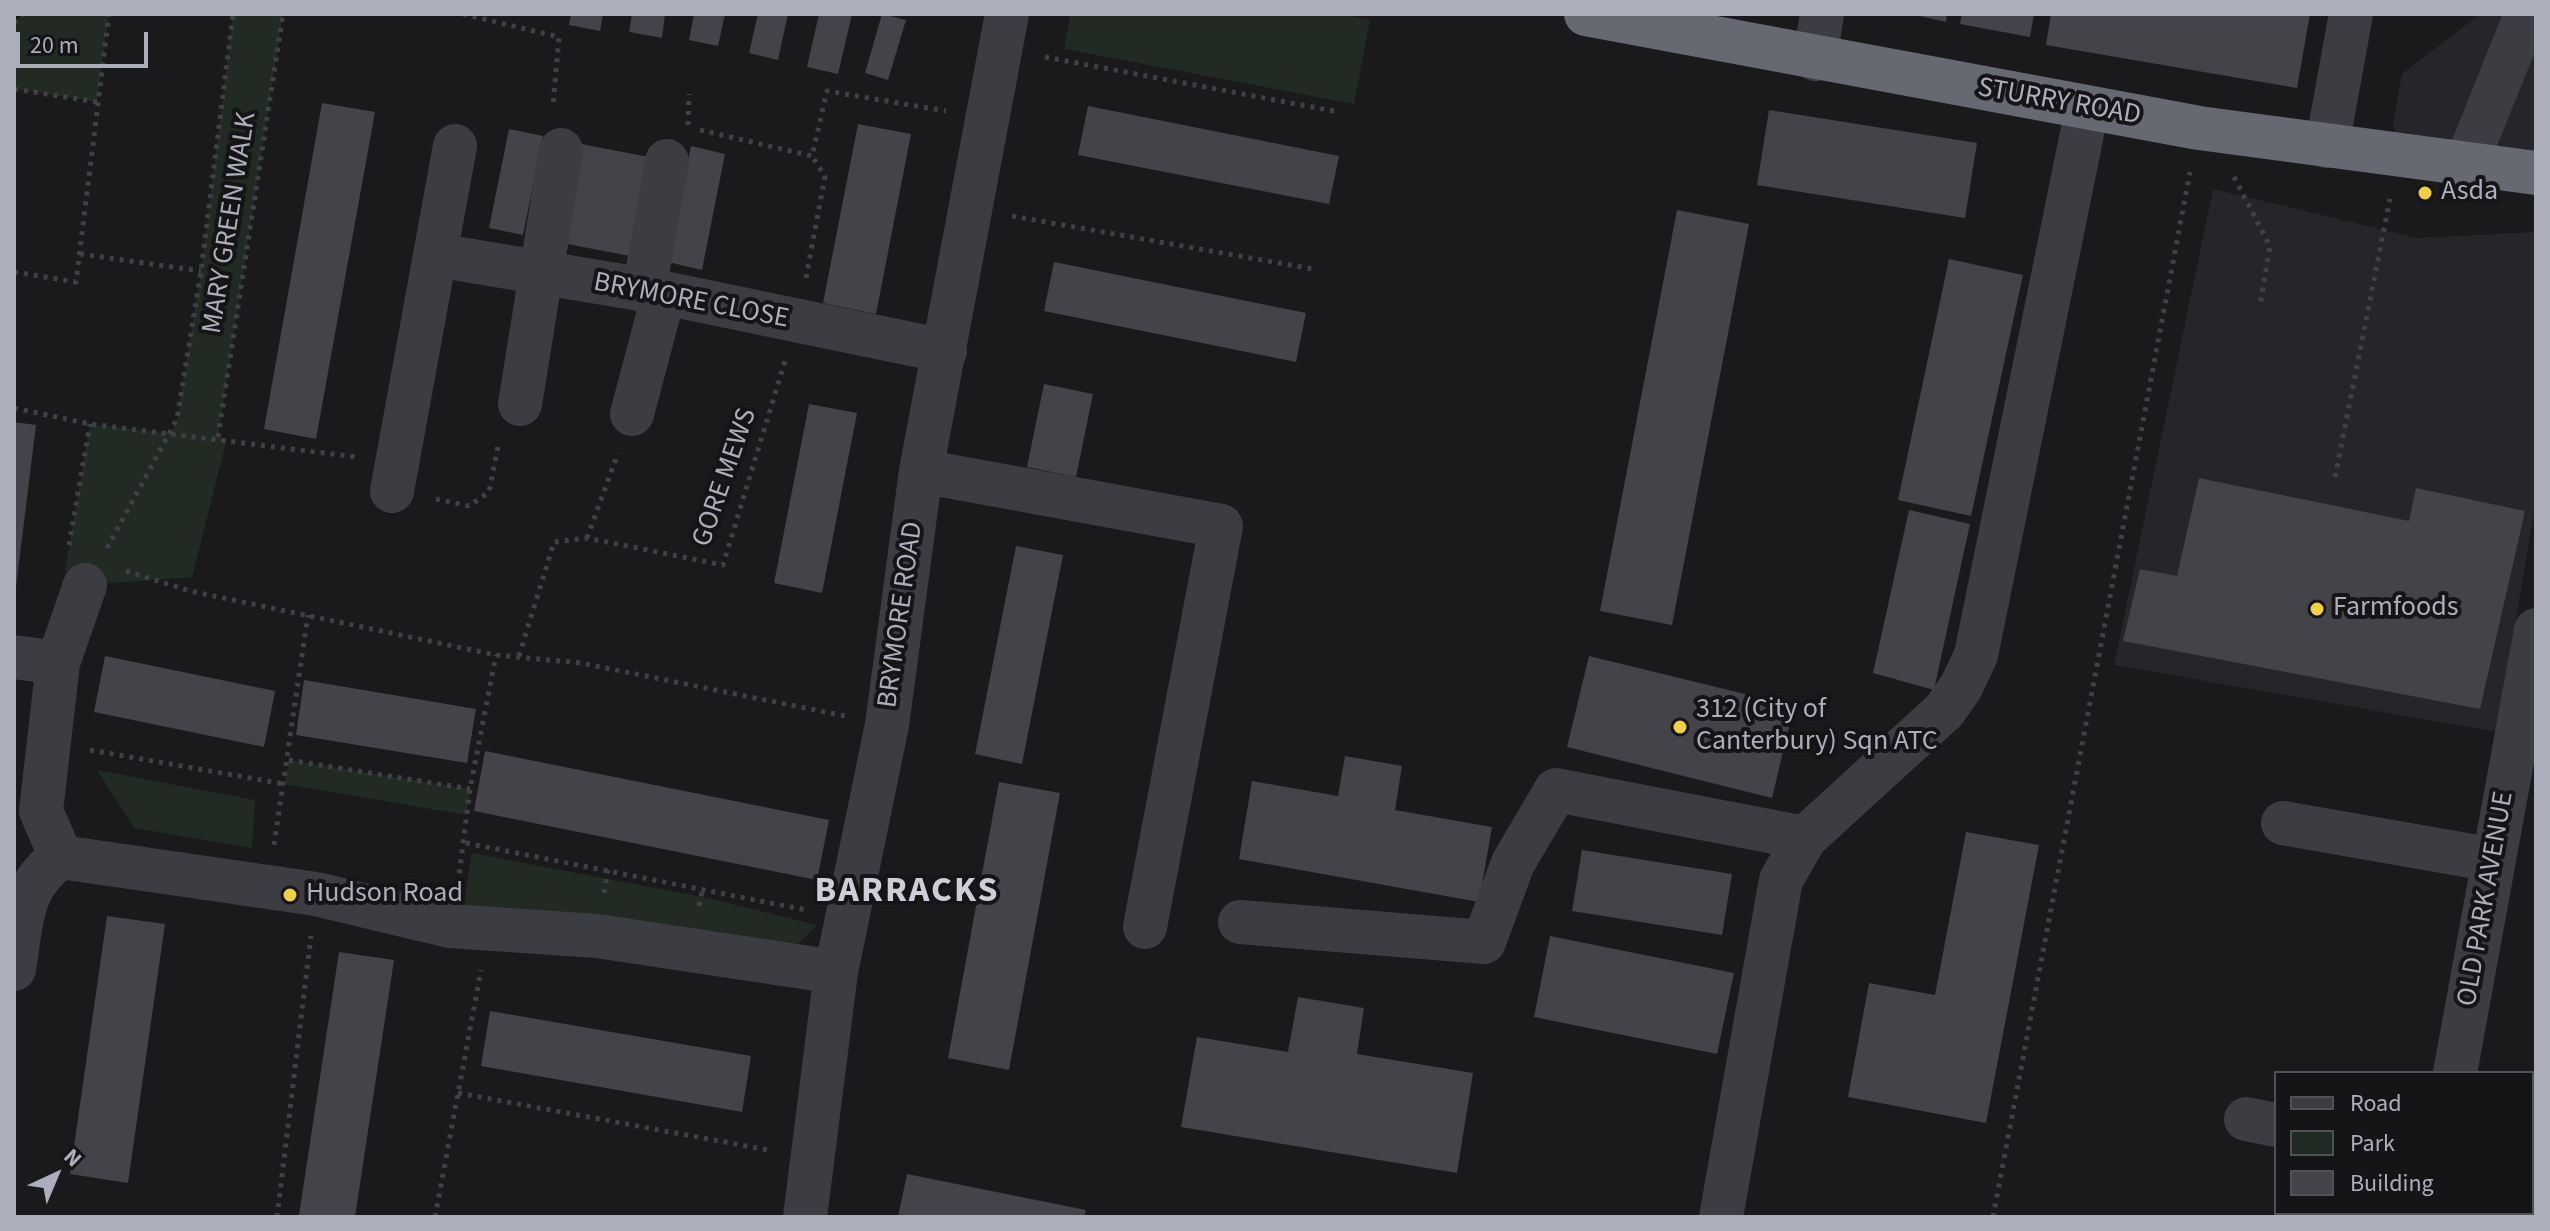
<!DOCTYPE html>
<style>
body{margin:0}
#map{position:relative;width:2550px;height:1231px;overflow:hidden;background:#1a191c;font-family:"Source Sans 3",sans-serif}
canvas{display:block}
.frame{position:absolute;inset:0;border:16px solid #acaebb;pointer-events:none}
.legend{position:absolute;left:2274px;top:1071px;width:260px;height:144px;box-sizing:border-box;background:#151417;border:2px solid #515259;margin:0;padding:10px 14px;list-style:none;font-size:24px;color:#acaebb}
.legend li{display:flex;align-items:center;gap:16px;height:40px}
.legend b{width:40px;border:2px solid #515259}
.north{position:absolute;left:16px;top:1135px;width:80px;height:80px;-webkit-text-stroke:6px #151417;paint-order:stroke;rotate:44deg;font-size:22px;font-weight:700;line-height:32px;text-align:center;color:#acaebb}
.north::after{content:'';display:block;margin:auto;width:28px;height:36px;background:#acaebb;clip-path:polygon(50% 0,100% 100%,50% 72%,0 100%)}
.scale{position:absolute;left:16px;top:32px;width:132px;height:36px;box-sizing:border-box;border:4px solid #acaebb;border-top:0;padding-left:10px;font-size:24px;line-height:28px;white-space:nowrap;color:#acaebb;-webkit-text-stroke:6px #151417;paint-order:stroke}
</style>
<div id="map">
<canvas width="2550" height="1231"></canvas>
<div class="frame"></div>
<ul class="legend">
<li><b style="height:10px;background:#3c3c43"></b>Road</li>
<li><b style="height:22px;background:#212a23"></b>Park</li>
<li><b style="height:22px;background:#444349"></b>Building</li>
</ul>
<div class="north">N</div>
<div class="scale">20 m</div>
</div>
<script>
const g = document.querySelector('canvas').getContext('2d');
g.lineJoin = 'round';
function paint(path, color) {
  g.fillStyle = color;
  g.fill(path, 'evenodd');
}
function stroke(path, color, width, dash) {
  g.strokeStyle = color;
  g.lineWidth = width;
  g.lineCap = dash ? 'butt' : 'round';
  g.setLineDash(dash || []);
  g.stroke(path);
}
function drawText(font, color, halo, rows, align = 'center') {
  g.font = font + ' "Source Sans 3",sans-serif';
  g.lineWidth = 8;
  g.setLineDash([]);
  g.textBaseline = 'middle';
  g.strokeStyle = halo;
  g.fillStyle = color;
  for (const [text, x, y, turn = 0] of rows) {
    g.save();
    g.translate(x, y);
    g.rotate((+turn || 0) * Math.PI / 180);
    g.textAlign = isNaN(turn) ? turn : align;
    if (halo) g.strokeText(text, 0, 0);
    g.fillText(text, 0, 0);
    g.restore();
  }
}
const built = new Path2D(`
 M2480 14H2536V173L2399 155 2393 122 2402 74Z
 M2213 189 2418 238 2536 232V500L2497 732 2114 665Z`);
const green = new Path2D(`
 M22 14H109L97 102 14 89V23Z
 M233 14H283L218 437 227 439 192 577 85 585 65 571 90 424 171 433 177 419 201 271Z
 M1070 14H1341L1370 20 1354 104 1064 49Z
 M289 760 470 789 466 815 284 784Z
 M97 770 255 800 252 848 134 828Z
 M472 853 708 898 817 925 792 951 463 906Z`);
const building = new Path2D(`
 M571 14H603L600 31 569 25Z
 M632 14H665L662 38 629 32Z
 M694 14H725L718 46 689 40Z
 M758 14H788L778 60 749 53Z
 M819 14H852L838 74 807 67Z
 M882 14 906 20 888 80 865 73Z
 M1911 14H1947L1946 22Z
 M1962 14H2034L2030 37 1960 24Z
 M2051 14H2310L2297 88 2046 45Z
 M322 103 375 112 316 439 264 429Z
 M1088 106 1339 156 1329 204 1078 155Z
 M1769 110 1977 143 1965 218 1757 185Z
 M858 124 911 134 876 314 823 303Z
 M509 129 543 136 523 235 489 228Z
 M581 144 649 157 630 256 562 243Z
 M691 146 725 154 702 270 668 262Z
 M1677 210 1749 224 1672 625 1600 611Z
 M1949 259 2023 275 1971 516 1898 500Z
 M1054 262 1306 313 1296 362 1044 311Z
 M1044 384 1093 394 1076 477 1027 467Z
 M809 404 857 413 822 593 774 583Z
 M14 422 36 425 16 587H14Z
 M2199 478 2409 521 2416 488 2525 511 2480 709 2123 641 2140 569 2177 576Z
 M1909 510 1970 524 1934 690 1873 673Z
 M1016 546 1063 555 1022 764 975 754Z
 M105 656 275 691 264 747 94 712Z
 M1589 656 1794 706 1772 798 1567 747Z
 M304 680 476 709 467 763 296 735Z
 M485 751 829 820 817 880 474 811Z
 M1345 756 1402 766 1395 810 1492 827 1479 902 1239 859 1252 781 1338 796Z
 M999 782 1060 793 1009 1070 948 1058Z
 M1966 832 2039 845 1986 1123 1848 1097 1869 983 1935 995Z
 M1582 850 1732 874 1722 935 1572 911Z
 M107 916 165 924 128 1183 70 1174Z
 M1550 936 1734 973 1717 1054 1534 1017Z
 M339 952 394 960 355 1217H314L299 1215Z
 M1298 997 1364 1008 1357 1054 1473 1073 1457 1173 1181 1127 1197 1037 1288 1052Z
 M490 1011 751 1056 742 1112 481 1066Z
 M907 1174 1086 1210 1084 1217H898Z`);
const path = new Path2D(`
 M463 14 559 37 553 106
 M14 23 22 14
 M1045 57 1334 111
 M14 89 97 102
 M688 125 689 94
 M700 130 812 156 827 91 946 111
 M2234 177 2270 246 2260 305
 M1012 216 1313 269
 M80 254 201 271
 M14 272 76 282 109 14
 M806 278 825 176 812 156
 M14 408 90 424 356 457
 M218 437 283 14
 M2335 477 2390 199
 M436 499 469 506 489 492 499 441
 M587 538 618 453
 M69 545 90 424
 M107 548 177 419 201 271 233 14
 M126 571 190 591 496 655 581 663 845 716
 M519 656 554 542 587 538 723 565 785 361
 M90 750 284 784
 M289 760 470 789
 M466 843 806 910
 M274 845 308 615
 M458 883 470 789 496 655
 M604 893 608 870
 M699 906 703 887
 M458 1093 768 1150
 M277 1217 311 936
 M435 1217 481 970
 M1993 1217 2190 172`);
const minor = new Path2D(`
 M1815 59 1822 14
 M2327 146 2351 14
 M2466 164 2522 25
 M436 255 664 293 945 351
 M644 291 667 161
 M520 404 561 150
 M632 414 664 293
 M921 471 1221 526 1145 927
 M392 491 455 146
 M14 657 58 663
 M2283 823 2494 860
 M61 857 316 894 450 926 597 936 836 972
 M1240 922 1484 942 1513 863 1556 790 1805 838
 M14 969C22 923 19 886 61 857L41 811 58 663 85 585
 M2455 1073 2536 630
 M2246 1119 2276 1125
 M2448 1213 2449 1217
 M805 1217 836 972 887 725 921 471 1007 14
 M1721 1217 1781 880 1805 838 1944 711 1961 687 1976 655 2087 109`);
const highway = new Path2D(`
 M1586 14 2199 128 2536 173`);
const markers = [
 [2425,193,8,"#f2d03b"],
 [2317,609,8,"#f2d03b"],
 [1680,727,8,"#f2d03b"],
 [290,895,8,"#f2d03b"]
];
const streetNames = [
 ["STURRY ROAD",2059,103,10],
 ["MARY GREEN WALK",231,223,-81],
 ["BRYMORE CLOSE",691,302,11],
 ["GORE MEWS",726,478,-71],
 ["BRYMORE ROAD",902,615,-82],
 ["OLD PARK AVENUE",2487,899,-80]
];
const poiNames = [
 ["Asda",2441,193],
 ["Farmfoods",2333,609],
 ["312 (City of",1696,711],
 ["Canterbury) Sqn ATC",1696,743],
 ["Hudson Road",306,895]
];
const districtNames = [
 ["BARRACKS",907,893]
];
paint(built, '#262529');
paint(green, '#212a23');
paint(building, '#444349');
stroke(path, '#404148', 5, [4, 6]);
stroke(minor, '#3c3c43', 44);
stroke(highway, '#666872', 44);
for (const [x, y, r, color] of markers) {
  const dot = new Path2D();
  dot.arc(x, y, r, 0, 2 * Math.PI);
  g.fillStyle = color;
  g.fill(dot);
  stroke(dot, '#151417', 3);
}
drawText('28px', '#acaebb', '#151417', streetNames);
drawText('28px', '#acaebb', '#151417', poiNames, 'left');
g.letterSpacing = '2px';
drawText('bold 36px', '#cdced7', '#151417', districtNames);
g.letterSpacing = '0px';
</script>
